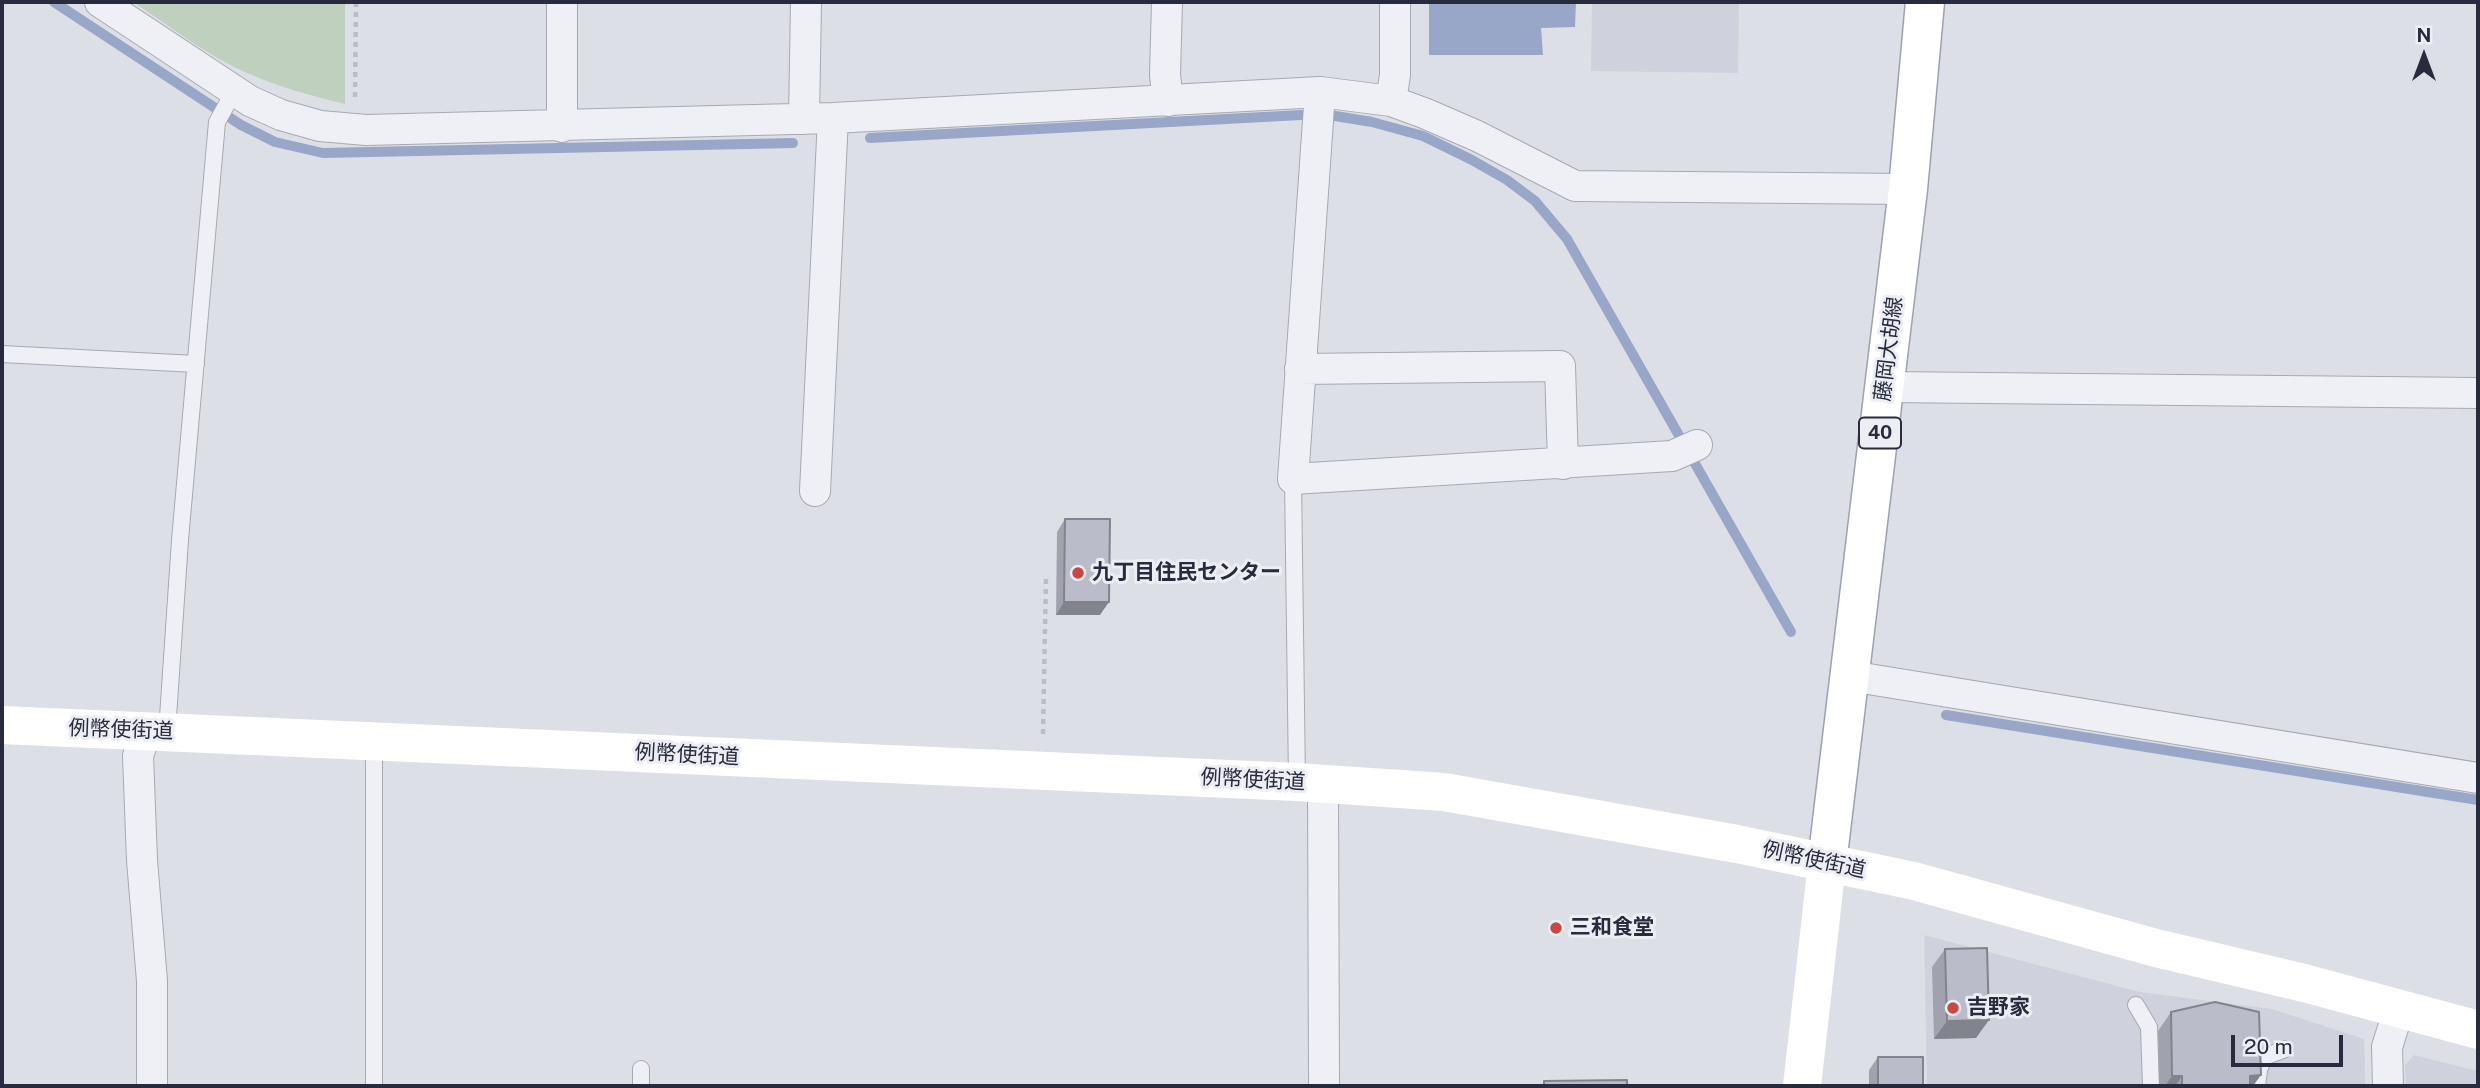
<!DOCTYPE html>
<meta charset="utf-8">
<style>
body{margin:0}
#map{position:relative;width:2480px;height:1088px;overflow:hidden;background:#dddfe7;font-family:"Public Sans",sans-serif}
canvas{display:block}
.frame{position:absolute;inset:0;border:4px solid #272b3d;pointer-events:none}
.north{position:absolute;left:2389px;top:21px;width:70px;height:70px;-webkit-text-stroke:5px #eceef4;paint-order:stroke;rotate:0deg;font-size:19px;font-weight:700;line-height:28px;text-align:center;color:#272b3d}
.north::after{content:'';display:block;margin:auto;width:24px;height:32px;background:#272b3d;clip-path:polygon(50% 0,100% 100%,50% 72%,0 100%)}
.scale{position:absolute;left:2231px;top:1035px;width:112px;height:32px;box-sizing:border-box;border:4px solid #272b3d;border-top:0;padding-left:9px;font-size:21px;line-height:24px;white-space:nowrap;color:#272b3d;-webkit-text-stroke:5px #eceef4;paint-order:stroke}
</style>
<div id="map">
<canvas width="2480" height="1088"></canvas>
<div class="frame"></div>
<div class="north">N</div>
<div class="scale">20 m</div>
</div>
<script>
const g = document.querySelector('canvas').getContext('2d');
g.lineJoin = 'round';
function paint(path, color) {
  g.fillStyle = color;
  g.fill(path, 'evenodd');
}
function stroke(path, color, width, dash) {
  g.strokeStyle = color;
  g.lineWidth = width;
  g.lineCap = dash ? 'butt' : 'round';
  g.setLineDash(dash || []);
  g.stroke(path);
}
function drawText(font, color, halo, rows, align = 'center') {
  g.font = font + ' "Public Sans","Noto Sans JP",sans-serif';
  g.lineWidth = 6;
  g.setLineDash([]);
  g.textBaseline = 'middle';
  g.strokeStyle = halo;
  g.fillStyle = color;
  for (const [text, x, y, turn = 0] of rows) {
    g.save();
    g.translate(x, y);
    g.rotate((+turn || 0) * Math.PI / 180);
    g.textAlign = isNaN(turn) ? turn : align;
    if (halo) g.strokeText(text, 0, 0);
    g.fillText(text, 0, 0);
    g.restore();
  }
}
const built = new Path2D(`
 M1592 2H1739L1738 73 1591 71Z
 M1924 935 2140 992 2272 1009 2364 1039 2365 1086H1927Z
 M2414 1055 2478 1071V1086H2406L2405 1065Z`);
const green = new Path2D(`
 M133 2H345V104C313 96 282 88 252 75 210 58 171 27 133 2Z`);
const water = new Path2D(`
 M1429 2H1576L1575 27 1541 28 1543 55H1429Z`);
const stream = new Path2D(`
 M54 2 241 125 275 142 323 153 793 143
 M1329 115 1372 122 1423 136 1472 160 1507 180 1535 201 1567 239 1791 632
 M870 138 1301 115
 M1946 715 2478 800`);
const path = new Path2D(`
 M355 97 356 2
 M1043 734 1046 577`);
const lane = new Path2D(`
 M2 354 196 364
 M1293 479 1297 782
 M167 732 180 540 217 122 227 104 232 90
 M2136 1005 2149 1027 2151 1086
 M374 1086V741
 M641 1086V1069
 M2257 1086 2259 1070 2264 1057 2285 1049`);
const street = new Path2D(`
 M100 2 250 101 281 115 320 126 366 130 833 118 1320 92 1391 101 1424 113 1477 136 1575 186 1908 189
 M562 2V127
 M1167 2 1165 75 1168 101
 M1320 92 1293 479 1672 456 1697 445
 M1391 101 1395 75V2
 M804 119 806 2
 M1300 369 1560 366 1563 464
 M1885 387 2478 393
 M815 491 833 118
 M1850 676 2478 778
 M146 732 138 756 142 860 152 981V1086
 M1323 784 1324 1086
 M2388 1086 2387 1047 2399 1009`);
const secondary = new Path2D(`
 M2 725 1297 782 1444 792 1737 844 1914 881 2156 948 2304 983 2478 1030
 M1802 1086 1827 863`);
const primary = new Path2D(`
 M1827 863 1908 189 1925 2`);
const wall = new Path2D(`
 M1065 519 1100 615H1056L1057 532Z
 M1945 949 1976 1038 1934 1039 1932 967Z
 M2171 1012 2253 1086H2159L2158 1031Z
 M1878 1057 1923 1086H1869V1070Z`);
const shadedWall = new Path2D(`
 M1064 602H1109L1100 615H1056Z
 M1989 1020 1976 1038 1934 1039 1947 1021Z
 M2261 1075 2253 1086H2243L2250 1076Z
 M2172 1076H2182L2175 1086H2165Z`);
const building = new Path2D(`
 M1065 519H1110L1109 602H1064Z
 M1987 948 1989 1020 1947 1021 1945 949Z
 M2215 1002 2259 1012 2261 1075 2250 1076V1086H2182V1076H2172L2171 1012Z
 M1878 1057H1923V1086H1878Z
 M1627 1080V1086H1544V1081Z`);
const markers = [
 [1078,573,7,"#cb4742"],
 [1556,928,7,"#cb4742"],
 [1953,1008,7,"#cb4742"]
];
const shields = [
 [1880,433,42]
];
const shieldNames = [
 ["40",1880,433]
];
const streetNames = [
 ["藤岡大胡線",1889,349,-83],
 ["例幣使街道",121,730,2],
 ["例幣使街道",687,755,3],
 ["例幣使街道",1253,780,3],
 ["例幣使街道",1814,860,12]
];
const poiNames = [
 ["九丁目住民センター",1092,573],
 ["三和食堂",1570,928],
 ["吉野家",1967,1008]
];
paint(built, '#cfd1dc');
paint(green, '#bfd0be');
paint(water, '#98a6c7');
stroke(stream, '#98a6c7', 10);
stroke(lane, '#a6a9b4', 18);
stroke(street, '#a6a9b4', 32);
stroke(primary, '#9ca1b2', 41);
stroke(path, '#bbbdc5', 4.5, [5, 5]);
stroke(lane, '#eff0f5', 16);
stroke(street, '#eff0f5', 30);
stroke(secondary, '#fff', 38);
stroke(primary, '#fff', 38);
paint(wall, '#a0a3ad');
paint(shadedWall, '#82848d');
paint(building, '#babdc9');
stroke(building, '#82848d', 2);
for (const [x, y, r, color] of markers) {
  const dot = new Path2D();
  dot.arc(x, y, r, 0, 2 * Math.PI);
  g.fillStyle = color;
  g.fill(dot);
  stroke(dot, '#eceef4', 2.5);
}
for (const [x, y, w] of shields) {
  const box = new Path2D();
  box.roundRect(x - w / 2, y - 15.5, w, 31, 5);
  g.fillStyle = '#eceef4';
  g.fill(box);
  stroke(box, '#272b3d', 2);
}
drawText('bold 19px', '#272b3d', null, shieldNames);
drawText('21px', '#272b3d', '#eceef4', streetNames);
drawText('bold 21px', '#272b3d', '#eceef4', poiNames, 'left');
</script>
